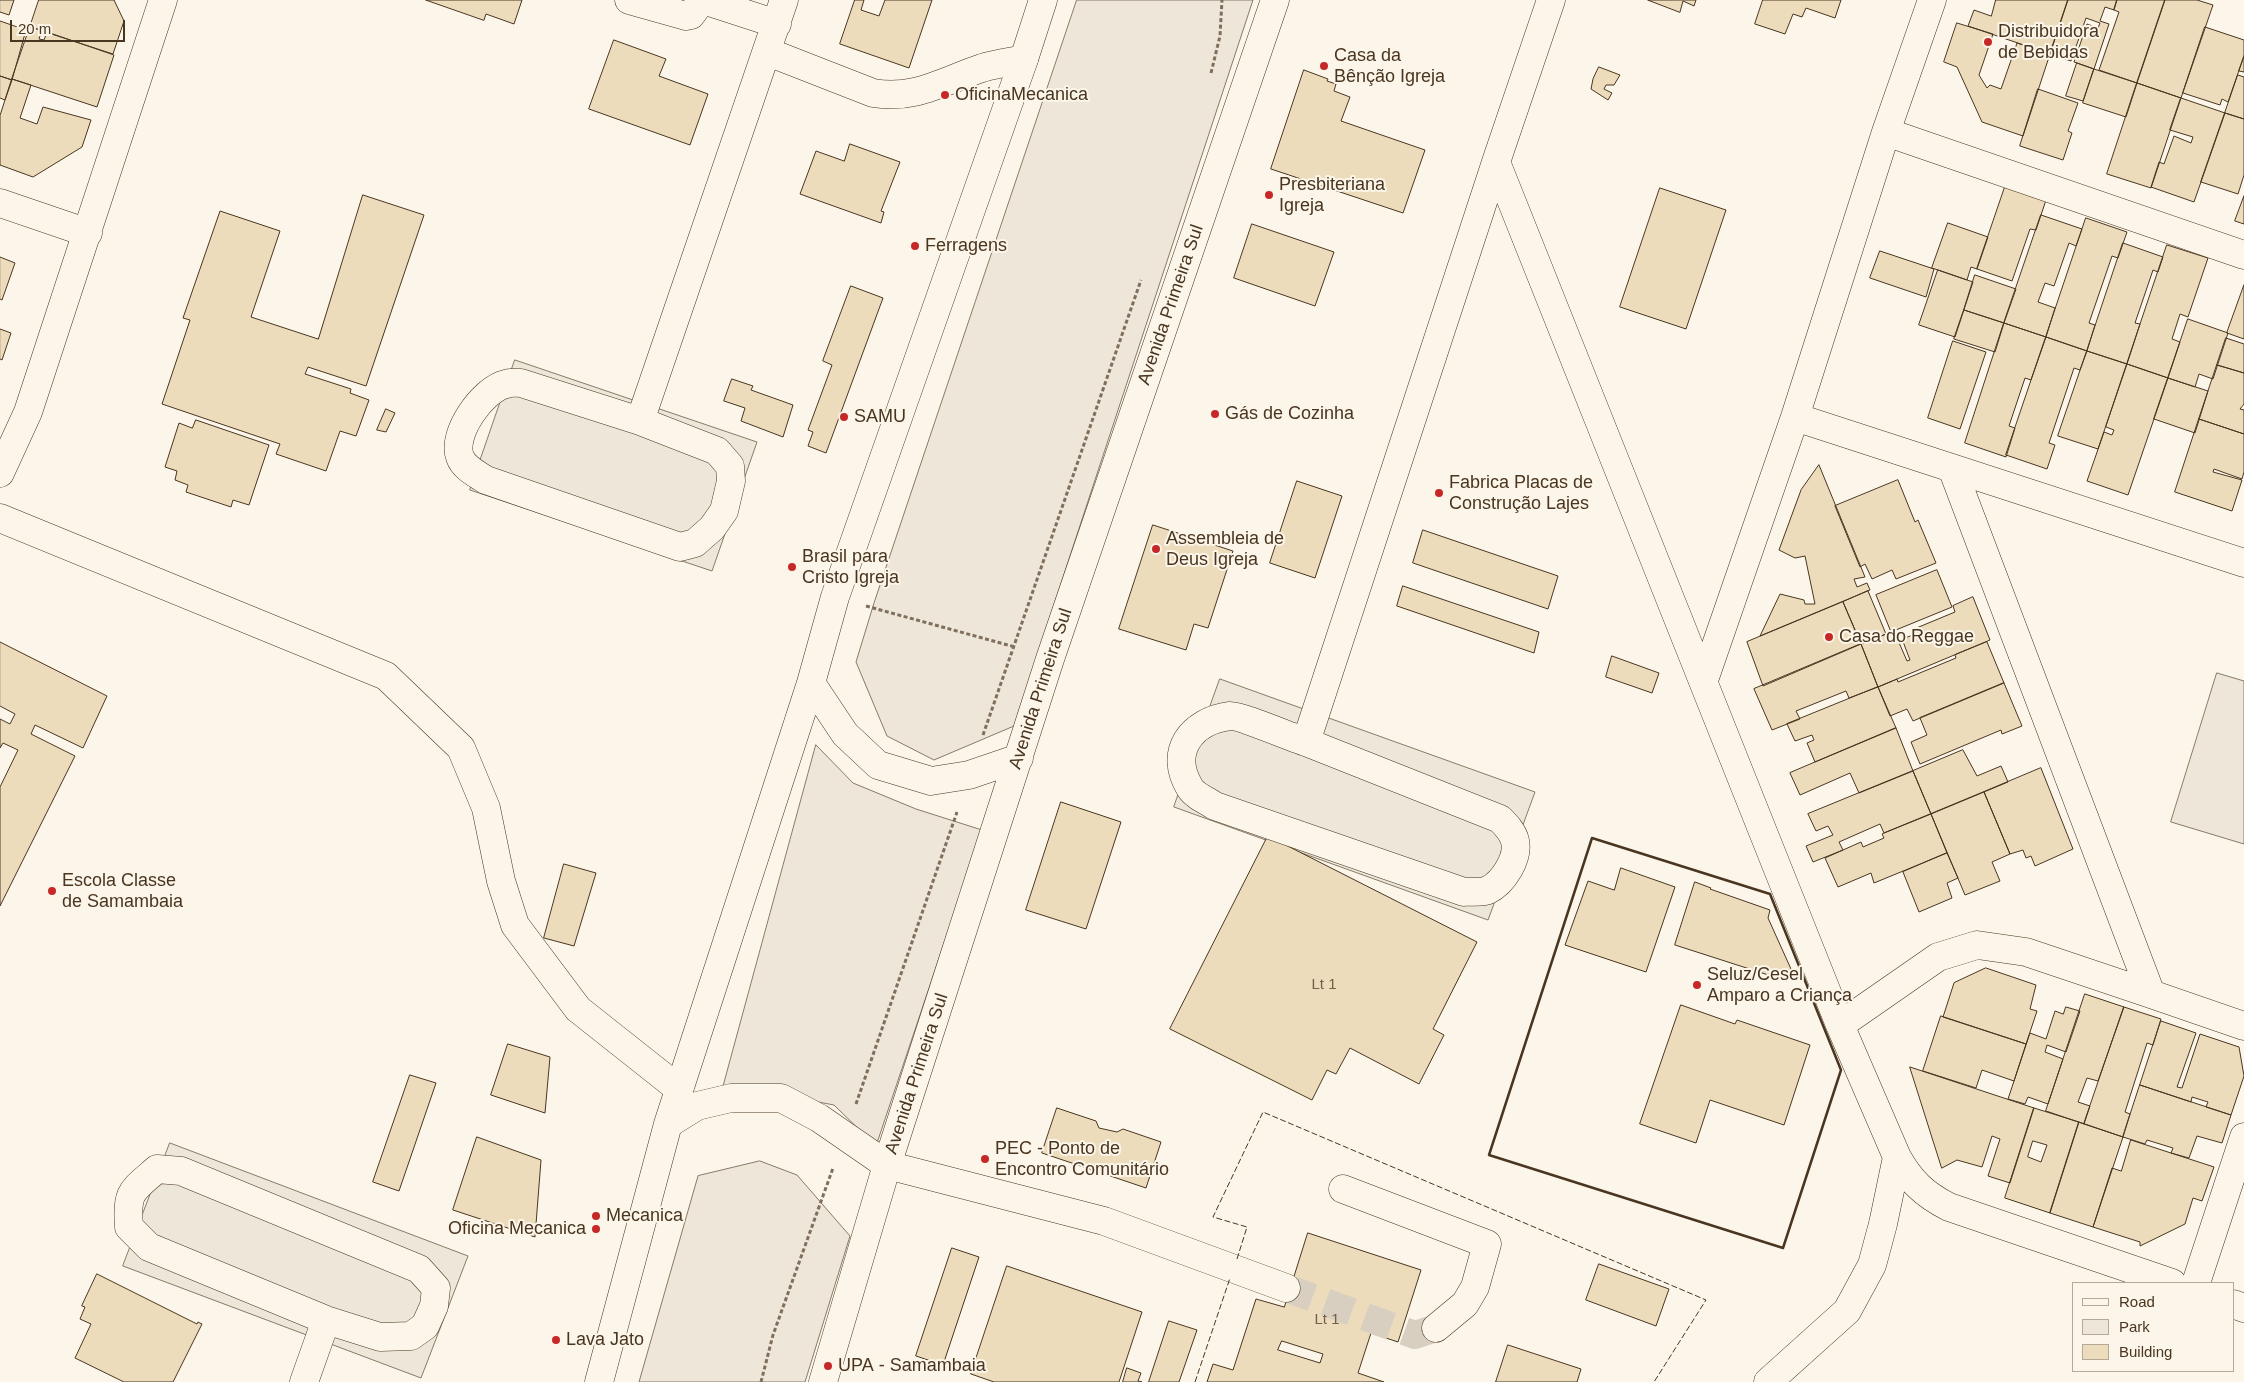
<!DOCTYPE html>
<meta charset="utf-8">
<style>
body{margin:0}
#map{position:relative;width:2244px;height:1382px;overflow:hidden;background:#fbf6e9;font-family:Helvetica,sans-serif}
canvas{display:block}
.legend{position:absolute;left:2072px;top:1282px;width:162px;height:90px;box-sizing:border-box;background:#fbf6e9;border:1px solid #b4a999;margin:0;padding:6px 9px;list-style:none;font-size:15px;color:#4a3520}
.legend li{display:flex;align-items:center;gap:10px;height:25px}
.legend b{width:25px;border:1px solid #b4a999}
.scale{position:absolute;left:10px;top:20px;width:115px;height:22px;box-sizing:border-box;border:2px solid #4a3520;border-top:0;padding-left:6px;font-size:15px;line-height:18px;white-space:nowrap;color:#4a3520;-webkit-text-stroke:4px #fbf6e9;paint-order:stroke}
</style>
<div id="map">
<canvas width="2244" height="1382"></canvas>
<ul class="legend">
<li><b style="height:6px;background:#fbf6e9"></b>Road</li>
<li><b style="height:14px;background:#ede6d9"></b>Park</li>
<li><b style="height:14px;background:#ecdcbc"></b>Building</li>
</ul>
<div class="scale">20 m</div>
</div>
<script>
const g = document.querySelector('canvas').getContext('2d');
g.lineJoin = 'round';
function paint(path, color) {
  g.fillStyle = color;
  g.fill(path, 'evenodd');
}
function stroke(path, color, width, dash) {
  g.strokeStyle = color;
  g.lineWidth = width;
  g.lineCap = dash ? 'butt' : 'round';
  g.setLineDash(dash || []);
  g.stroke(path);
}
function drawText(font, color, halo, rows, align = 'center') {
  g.font = font + ' Helvetica,sans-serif';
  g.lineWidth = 4;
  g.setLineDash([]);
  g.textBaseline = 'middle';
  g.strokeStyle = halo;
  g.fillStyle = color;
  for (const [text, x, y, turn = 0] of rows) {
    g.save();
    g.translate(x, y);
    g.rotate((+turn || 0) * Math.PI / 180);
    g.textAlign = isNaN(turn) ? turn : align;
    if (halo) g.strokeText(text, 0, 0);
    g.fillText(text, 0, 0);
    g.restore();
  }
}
const green = new Path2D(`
 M1077 0H1253L1014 726 934 760 887 736 856 662 874 603Z
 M2217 673 2244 681V844L2171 822Z
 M816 745 853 783 916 809 982 830 876 1146 834 1105 771 1093 721 1095Z
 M760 1161 797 1175 850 1236 805 1382H639L698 1176Z`);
const parking = new Path2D(`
 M515 360 757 442 712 571 470 490Z
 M1220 679 1535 792 1488 920 1174 807Z
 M170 1143 468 1256 421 1378 123 1266Z`);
const building = new Path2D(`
 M0 0H14L9 15 0 12Z
 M39 0H114L124 21 113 54 30 27Z
 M426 0H522L514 24 486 14 484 20Z
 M855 0H864L861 10 879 16 885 0H932L909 68 840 44Z
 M1648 0H1696L1694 6 1683 1 1680 12Z
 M1763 0H1841L1835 18 1806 8 1802 17 1793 14 1785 34 1755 24Z
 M1996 0H2068L2050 54 1968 26 1974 10 1991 16Z
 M2068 0H2117L2114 10 2105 7 2100 21 2109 24 2094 69 2074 62 2087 24 2098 28 2100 23 2086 18 2071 61 2050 54Z
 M2117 0H2165L2137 83 2099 70 2119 12 2114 10Z
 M2165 0H2197L2213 5 2181 98 2137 83Z
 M0 21 26 30 12 80 0 76Z
 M1957 23 1993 34 1979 75 1987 88 1990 85 2001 89 2017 43 2050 54 2023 136 1982 122 1957 67 1944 62Z
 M30 27 42 30 39 39 44 40 47 32 114 55 97 107 12 79Z
 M2205 27 2244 40V56L2228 102 2222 99 2220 105 2183 93Z
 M614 40 666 59 659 76 708 94 690 145 589 109Z
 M2244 56V72L2239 71Z
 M2077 63 2094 69 2083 101 2066 96Z
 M1599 67 1620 75 1614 85H1606L1604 89 1612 93 1608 100 1591 89 1593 79Z
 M2094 69 2137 83 2126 117 2083 103Z
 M1304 70 1328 79 1327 81 1336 84 1334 91 1350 97 1341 121 1425 150 1403 213 1271 169Z
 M2238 75 2244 77V119L2225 113Z
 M0 76 12 80 5 100 0 98Z
 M12 79 31 85 20 118 37 124 43 107 91 120 82 147 33 177 0 165V116Z
 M2137 83 2181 98 2151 188 2107 174Z
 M2038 89 2078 103 2068 131 2072 133 2063 160 2020 146Z
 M2181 98 2225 113 2194 202 2151 187 2159 162 2164 164 2174 136 2191 143 2193 137 2170 130Z
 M2225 113 2244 119V175L2238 194 2201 182Z
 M850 144 900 162 881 211 884 212 881 223 800 194 816 151 844 161Z
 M2005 187 2046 200 2036 230 2030 229 2012 281 1977 269Z
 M1660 188 1726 210 1686 329 1620 307Z
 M363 195 424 215 366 386 308 367 305 374 351 389 350 393 369 400 356 436 340 431 326 471 276 454 280 444 162 404 190 320 183 318 220 211 280 231 251 317 318 339Z
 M2244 196V224L2235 221Z
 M2041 215 2082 229 2076 246 2069 243 2054 286 2045 283 2038 302 2055 308 2046 337 2004 323Z
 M2086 218 2127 232 2118 258 2112 256 2089 323 2095 325 2087 351 2046 337Z
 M1948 223 1988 237 1977 269 1971 267 1967 280 1932 268Z
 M1252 224 1334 252 1315 306 1234 278Z
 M2123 243 2163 257 2158 272 2153 270 2135 323 2140 324 2127 364 2087 351Z
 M2167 245 2208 258 2188 317 2180 314 2172 339 2180 342 2168 378 2127 364Z
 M1880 251 1934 269 1926 297 1870 278Z
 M0 257 15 263 2 300 0 299Z
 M1938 270 1973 282 1955 337 1919 325Z
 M1975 275 2016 289 2004 323 1964 310Z
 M2244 285V339L2227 333Z
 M851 286 883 298 826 453 808 446 813 432 808 430 832 365 823 361Z
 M1964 310 2004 323 1995 352 1954 339Z
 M2188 319 2228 333 2213 379 2199 374 2195 387 2168 378Z
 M2004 323 2046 337 2031 380 2025 378 2009 426 2015 428 2006 457 1965 443Z
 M0 329 11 333 2 360 0 359Z
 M2046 337 2087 351 2080 370 2074 368 2049 443 2055 445 2047 469 2006 455Z
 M2226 338 2244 344V373L2217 365Z
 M1953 341 1986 352 1960 429 1928 418Z
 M2087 351 2127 364 2098 449 2058 436Z
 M2127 364 2168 378 2128 495 2087 481 2104 432 2112 435 2114 430 2106 427Z
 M2217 365 2244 373V404L2240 409 2244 410V434L2199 419Z
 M2168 378 2208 391 2195 433 2154 419Z
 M732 379 753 386 751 390 793 405 783 437 741 421 745 408 724 401Z
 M386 409 395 413 386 432 377 430Z
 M2199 419 2244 434V472L2242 479 2214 469 2213 472 2242 480 2232 511 2175 492Z
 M196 420 269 445 249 505 233 500 231 507 186 492 188 485 175 480 177 471 165 467 179 423 192 428Z
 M1819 465 1865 577 1854 579 1857 587 1867 583 1870 590 1760 636 1780 594 1804 600 1805 604H1815L1805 556 1795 558 1779 550 1801 490Z
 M1898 480 1915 522 1918 520 1936 563 1896 579 1892 570 1872 579 1865 564 1860 567 1835 506Z
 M1297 481 1342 496 1315 578 1270 563Z
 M1153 525 1233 551 1208 628 1194 624 1186 650 1119 629Z
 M1423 530 1558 576 1548 609 1413 563Z
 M1937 570 1952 607 1891 632 1876 595Z
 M1403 586 1539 632 1534 653 1397 606Z
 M1868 591 1886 634 1861 644 1843 602Z
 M1973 597 1990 640 1878 687 1861 644 1894 631 1907 661 1910 660 1902 639 1916 634 1914 629 1955 612 1953 606Z
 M1843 602 1861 644 1763 686 1747 642Z
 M0 642 107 696 83 748 35 725 31 734 75 756 0 906V787L18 750 3 743 0 748V719L10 724 15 714 0 706Z
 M1987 642 2004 683 1913 721 1907 709 1890 716 1878 687 1897 679 1898 682 1956 658 1955 655Z
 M1861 644 1878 687 1849 698 1846 691 1796 711 1800 719 1772 730 1754 689Z
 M1612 656 1659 673 1652 693 1606 677Z
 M2004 683 2022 726 2002 734 2001 730 1920 764 1911 742 1927 735 1920 718Z
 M1878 687 1896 728 1815 762 1807 743 1814 740 1812 735 1795 741 1787 724Z
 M1896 728 1913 771 1859 793 1850 773 1800 795 1790 773Z
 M1963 750 1977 776 2001 766 2008 782 1931 814 1913 771Z
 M2041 768 2073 849 2035 866 2031 856 2026 858 2023 850 2010 854 1984 792Z
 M1913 771 1931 814 1884 833 1880 824 1839 842 1843 850 1813 862 1806 846 1833 835 1828 826 1816 831 1808 814Z
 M1984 792 2010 854 1992 862 2000 881 1965 895 1931 814Z
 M1061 802 1121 822 1086 929 1026 910Z
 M1931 814 1947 853 1874 883 1871 873 1838 887 1825 858 1861 842 1863 847 1884 838 1882 834 1884 833Z
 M1268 836 1477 942 1433 1029 1444 1035 1419 1084 1350 1048 1336 1074 1327 1070 1312 1100 1170 1029Z
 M1947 853 1958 878 1947 883 1952 898 1919 912 1903 872Z
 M564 864 596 873 574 946 544 938Z
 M1621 868 1675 887 1646 972 1565 945 1588 881 1614 890Z
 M1695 882 1711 888 1710 889 1770 910 1768 918 1791 969 1787 981 1675 945Z
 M1986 968 2036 985 2030 1009 2037 1011 2026 1044 1943 1017 1954 983Z
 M2085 994 2124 1007 2098 1081 2087 1078 2078 1102 2090 1106 2084 1124 2046 1111Z
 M1681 1005 1735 1024 1737 1020 1810 1045 1784 1125 1710 1100 1696 1143 1640 1124Z
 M2066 1007 2080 1011 2066 1052 2047 1045 2045 1052 2063 1059 2048 1104 2028 1097 2025 1104 2008 1099 2030 1033 2046 1039 2055 1011 2063 1014Z
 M2124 1007 2161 1019 2153 1045 2147 1043 2125 1112 2130 1114 2123 1137 2084 1124Z
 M1941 1016 2026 1044 2014 1081 1982 1070 1976 1088 1923 1071Z
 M2161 1021 2196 1033 2177 1087 2182 1088 2200 1034 2239 1047 2244 1076 2231 1115 2206 1107 2208 1102 2192 1097 2191 1102 2140 1085Z
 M508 1044 550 1057 545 1113 491 1095Z
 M1910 1067 2034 1108 2010 1183 1988 1176 2000 1139 1992 1136 1982 1167 1957 1160 1942 1168Z
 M410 1075 436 1083 399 1191 373 1182Z
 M2140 1085 2231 1115 2222 1143 2197 1136 2189 1158 2171 1153 2173 1148 2147 1140 2145 1144 2123 1137Z
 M1057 1108 1096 1121 1099 1128 1117 1132 1123 1129 1161 1142 1146 1188 1042 1153Z
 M2034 1108 2079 1122 2050 1213 2005 1198ZM2033 1141 2047 1145 2041 1162 2028 1157Z
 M2079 1122 2123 1137 2093 1227 2050 1213Z
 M477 1137 541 1160 535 1237 453 1210Z
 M2131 1140 2214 1167 2202 1201 2193 1198 2185 1224 2140 1246V1242L2093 1227 2112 1168 2121 1171Z
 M1308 1233 1421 1270 1398 1342 1371 1333 1358 1373 1384 1382H1207L1213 1364 1233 1370 1256 1299 1284 1307ZM1282 1341 1323 1354 1320 1363 1278 1350Z
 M952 1248 979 1257 943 1365 916 1356Z
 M1599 1264 1669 1289 1656 1326 1586 1300Z
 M1007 1266 1142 1312 1119 1382H994L971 1374Z
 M97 1274 197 1324 198 1322 202 1324 173 1382H124L75 1358 91 1324 80 1319 85 1307 82 1306Z
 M1169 1321 1197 1330 1179 1382H1149Z
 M1508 1345 1581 1369 1577 1382H1496Z
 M1127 1368 1141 1373 1138 1381 1142 1382H1123Z`);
const minorTunnel = new Path2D(`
 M1286 1288 1415 1335 1436 1328`);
const path = new Path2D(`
 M1211 73 1220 36 1222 0
 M866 606 1015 647
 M983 735 1141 280
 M856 1104 957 812
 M761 1382 773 1335 833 1168`);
const minor = new Path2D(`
 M629 0 686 16 691 15 702 0
 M703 0 777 24
 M1551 0 1496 162 1840 1025 1897 1157C1910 1181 1925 1195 1949 1207L2172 1283
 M768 52 873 93C916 100 943 81 982 68 995 64 1010 62 1024 59
 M1886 132 2244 255
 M0 203 88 233
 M521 383 640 421 717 451 730 466 731 481 724 511 712 528 695 543 680 547 486 480C477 474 464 468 460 457 451 434 483 389 506 384 511 382 516 383 521 383Z
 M1795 417 2244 563
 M640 421 784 0
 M1952 468 2151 994 2244 1026
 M0 473 28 412 163 0
 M0 518 386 676 461 748 486 808 501 881 515 925 578 1009 679 1089
 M1704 680 1795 417 1886 132 1932 0
 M1306 742C1293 738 1239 715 1230 716 1191 721 1168 752 1190 788 1195 796 1208 801 1215 806L1464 892C1471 891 1482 893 1488 890 1503 883 1519 858 1515 841 1513 832 1506 825 1500 819L1306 742 1496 162
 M1840 1025 1938 957 1977 945 2026 952 2151 994
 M887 1165 1104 1221 1286 1288
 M157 1169 181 1171 419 1269 436 1288 434 1306 425 1326 411 1336 380 1337 326 1320 149 1247 129 1227C126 1191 132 1191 157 1169Z
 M1343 1189 1487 1244 1475 1287 1465 1304 1436 1328
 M2196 1283 2244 1137
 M2233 1304 2244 1308
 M304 1382 326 1320
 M1768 1382 1847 1311 1872 1265 1883 1224 1897 1157`);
const major = new Path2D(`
 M811 683 845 734 878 765 931 781 969 775 1019 758
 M668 1124 697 1106 731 1098H781L819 1118 887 1165
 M599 1382 668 1124 811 683 835 597 1024 59 1043 0
 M823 1382 887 1165 1050 659 1275 0`);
const fence = new Path2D(`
 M1237 1259 1247 1227 1213 1217 1263 1112 1706 1300 1654 1382
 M1195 1382 1230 1278`);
const wall = new Path2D(`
 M1592 838 1770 894 1841 1070 1783 1248 1489 1155Z`);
const markers = [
 [1988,42,5,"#c62828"],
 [1324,66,5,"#c62828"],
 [945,95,5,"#c62828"],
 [1269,195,5,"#c62828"],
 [915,246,5,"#c62828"],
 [1215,414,5,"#c62828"],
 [844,417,5,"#c62828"],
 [1439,493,5,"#c62828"],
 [1156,549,5,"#c62828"],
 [792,567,5,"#c62828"],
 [1829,637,5,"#c62828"],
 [52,891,5,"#c62828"],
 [1697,985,5,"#c62828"],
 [985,1159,5,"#c62828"],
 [596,1216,5,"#c62828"],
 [596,1229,5,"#c62828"],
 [556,1340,5,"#c62828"],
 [828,1366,5,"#c62828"]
];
const numberNames = [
 ["Lt 1",1324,985],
 ["Lt 1",1327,1320]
];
const poiNames = [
 ["Distribuidora",1998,32],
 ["de Bebidas",1998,53],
 ["Casa da",1334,56],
 ["Bênção Igreja",1334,77],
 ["OficinaMecanica",955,95],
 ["Presbiteriana",1279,185],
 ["Igreja",1279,206],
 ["Ferragens",925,246],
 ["Gás de Cozinha",1225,414],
 ["SAMU",854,417],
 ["Fabrica Placas de",1449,483],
 ["Construção Lajes",1449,504],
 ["Assembleia de",1166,539],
 ["Deus Igreja",1166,560],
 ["Brasil para",802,557],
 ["Cristo Igreja",802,578],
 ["Casa do Reggae",1839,637],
 ["Escola Classe",62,881],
 ["de Samambaia",62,902],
 ["Seluz/Cesel",1707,975],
 ["Amparo a Criança",1707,996],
 ["PEC - Ponto de",995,1149],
 ["Encontro Comunitário",995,1170],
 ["Mecanica",606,1216],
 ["Oficina Mecanica",586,1229,"right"],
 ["Lava Jato",566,1340],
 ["UPA - Samambaia",838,1366]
];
const streetNames = [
 ["Avenida Primeira Sul",1171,305,-71],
 ["Avenida Primeira Sul",1041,689,-72],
 ["Avenida Primeira Sul",917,1074,-72]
];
paint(green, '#ede6d9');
stroke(green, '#887966', 1);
paint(parking, '#ede7d9');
stroke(parking, '#887966', 1);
paint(building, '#ecdcbc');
stroke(building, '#4a3520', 1);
stroke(minorTunnel, '#d8cfc1', 28, [28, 14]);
stroke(minor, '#4a3520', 29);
stroke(major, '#4a3520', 29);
stroke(path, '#7f6f5c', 3, [4, 2.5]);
stroke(minor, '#fbf6e9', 28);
stroke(major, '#fbf6e9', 28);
stroke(fence, '#4a3520', 1, [6, 2.5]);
stroke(wall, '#4a3520', 2.5);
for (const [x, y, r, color] of markers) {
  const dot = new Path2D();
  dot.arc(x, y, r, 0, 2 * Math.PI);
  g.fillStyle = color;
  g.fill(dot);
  stroke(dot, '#fbf6e9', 2);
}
drawText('15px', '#725f47', null, numberNames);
drawText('18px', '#4a3520', '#fbf6e9', poiNames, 'left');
drawText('18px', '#4a3520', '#fbf6e9', streetNames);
</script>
